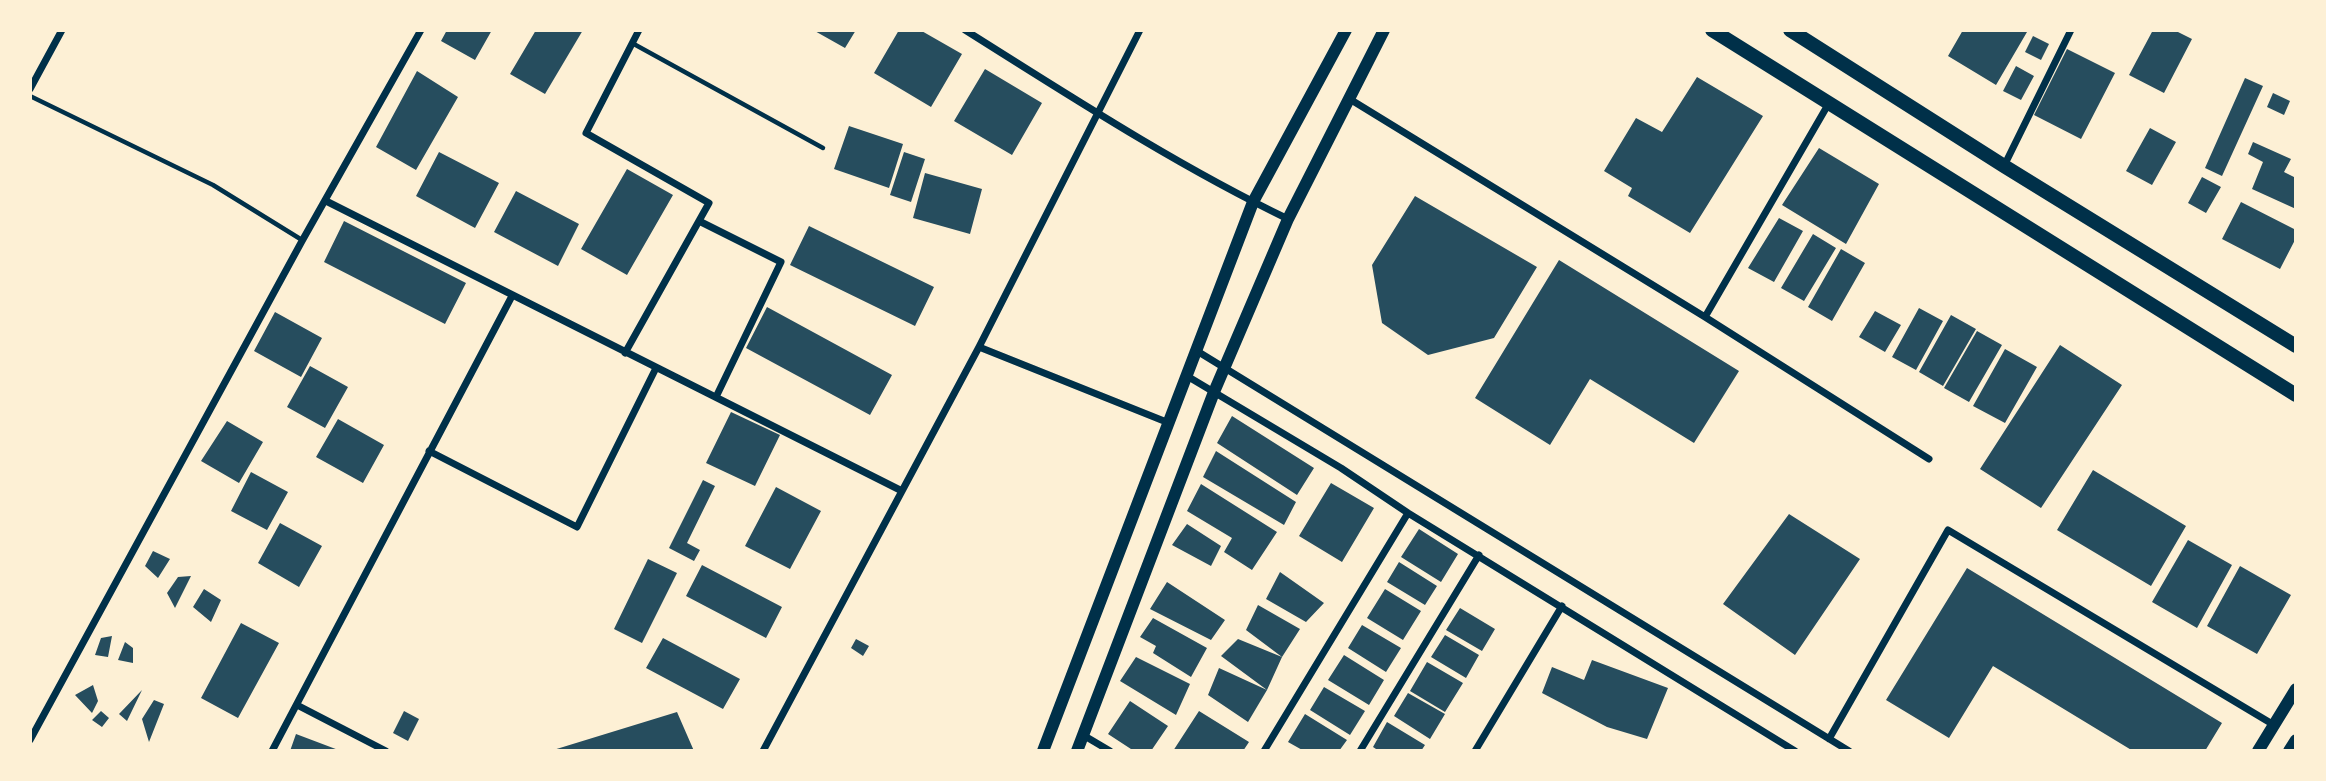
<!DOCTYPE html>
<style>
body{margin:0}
#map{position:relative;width:2326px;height:781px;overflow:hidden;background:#fdf0d5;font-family:Rubik,sans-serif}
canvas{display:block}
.frame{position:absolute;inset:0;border:32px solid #fdf0d5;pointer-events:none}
</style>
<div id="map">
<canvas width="2326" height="781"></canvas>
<div class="frame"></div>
</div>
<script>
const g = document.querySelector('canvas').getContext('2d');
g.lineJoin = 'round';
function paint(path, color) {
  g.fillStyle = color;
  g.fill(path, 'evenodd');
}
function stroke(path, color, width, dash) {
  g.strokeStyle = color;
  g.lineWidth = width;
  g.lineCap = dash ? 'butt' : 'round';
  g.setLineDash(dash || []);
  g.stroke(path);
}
const building = new Path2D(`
 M447 30H492L475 60 441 41Z
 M536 30H583L545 94 510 74Z
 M813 30H856L845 48Z
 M899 30H920L962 54 931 107 874 73Z
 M1963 30H2024L2027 32 1996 85 1948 56Z
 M2153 30H2174L2192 39 2164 93 2129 75Z
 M2033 36 2049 44 2041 60 2025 52Z
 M2067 49 2115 73 2081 139 2034 115Z
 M2016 66 2034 76 2021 100 2003 91Z
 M985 69 1042 103 1012 155 954 121Z
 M417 71 458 97 416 170 376 147Z
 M1697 77 1763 116 1690 233 1628 196 1632 188 1604 171 1636 118 1662 132Z
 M2245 78 2263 86 2222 176 2205 168Z
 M2273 93 2290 101 2284 115 2267 107Z
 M849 126 903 144 889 188 834 169Z
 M2150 128 2176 142 2152 185 2126 171Z
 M2253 142 2291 159 2284 172 2296 178V209L2252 189 2263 162 2248 154Z
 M1819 148 1879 184 1846 244 1782 205Z
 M439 152 499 183 475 228 416 196Z
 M904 152 925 159 911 202 890 195Z
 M627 169 673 195 627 275 581 249Z
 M925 173 982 189 970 234 913 218Z
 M2202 177 2221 187 2206 213 2188 203Z
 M516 191 579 224 558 266 494 232Z
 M1415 196 1537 267 1494 338 1428 355 1382 323 1372 265Z
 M2241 202 2296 230V238L2280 269 2222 239Z
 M1779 218 1803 231 1774 282 1748 268Z
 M344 221 466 283 445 324 324 262Z
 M809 226 934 287 915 326 790 265Z
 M1813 234 1836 248 1804 301 1781 288Z
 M1841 249 1865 263 1832 321 1808 307Z
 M1559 260 1739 371 1694 443 1590 379 1550 445 1475 398Z
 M767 307 892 375 870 415 746 348Z
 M1919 308 1943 321 1916 370 1892 357Z
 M1875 311 1901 325 1885 352 1859 337Z
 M275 312 322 338 301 377 254 351Z
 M1951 315 1976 329 1943 386 1919 372Z
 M1977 331 2002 345 1969 402 1944 388Z
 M2060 345 2122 385 2041 508 1980 469Z
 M2005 349 2037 367 2005 423 1973 406Z
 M310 366 348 387 325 428 287 407Z
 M731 412 780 435 755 486 706 463Z
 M1232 416 1314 468 1297 495 1217 443Z
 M338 419 384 445 363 483 316 457Z
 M227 421 263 442 239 483 201 461Z
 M1216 451 1296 502 1284 525 1203 477Z
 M2093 470 2186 526 2151 586 2057 530Z
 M251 472 288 492 267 530 231 511Z
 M703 480 715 486 687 543 700 550 694 561 669 548Z
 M1331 483 1374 508 1342 562 1299 536Z
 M1201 484 1277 532 1252 570 1224 552 1232 538 1187 511Z
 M776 487 821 511 790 569 745 546Z
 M1789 514 1860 559 1795 655 1723 604Z
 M280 523 322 546 299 587 258 563Z
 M1187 524 1221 546 1211 566 1172 545Z
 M1419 529 1458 554 1441 582 1401 557Z
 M2188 540 2232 565 2197 628 2152 602Z
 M153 551 170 559 158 578 145 566Z
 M648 559 677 573 642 643 614 629Z
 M1399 562 1437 586 1425 605 1387 582Z
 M702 565 782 607 766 638 686 596Z
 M2240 566 2291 595 2257 654 2207 626Z
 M1967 568 2222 723 2205 751H2133L1993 666 1949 738 1886 700Z
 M1280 572 1324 603 1306 622 1266 599Z
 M191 576 175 608 167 593 178 577Z
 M1167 582 1225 620 1211 640 1150 609Z
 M204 589 221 600 211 622 193 607Z
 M1385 589 1421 611 1403 640 1367 618Z
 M1258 605 1300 629 1282 657 1267 690 1221 656 1238 639 1282 657 1246 630Z
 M1460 608 1495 629 1482 651 1446 630Z
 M1153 618 1207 648 1191 677 1153 653 1156 646 1140 637Z
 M241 623 279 643 238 718 201 698Z
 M1362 625 1401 648 1386 672 1348 648Z
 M1445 635 1479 655 1466 678 1431 657Z
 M112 636 108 657 95 655 101 638Z
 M663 638 740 679 723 709 646 668Z
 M856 639 869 646 863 656 851 648Z
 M125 642 133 648V663L118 660Z
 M1344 655 1384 680 1369 705 1328 680Z
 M1136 657 1190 684 1176 715 1120 681Z
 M1592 660 1668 688 1647 739 1607 727 1542 693 1552 667 1584 680Z
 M1427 662 1463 683 1445 712 1410 691Z
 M1219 668 1267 690 1248 722 1208 695Z
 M93 685 98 701 92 713 75 695Z
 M1324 687 1365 711 1350 735 1310 710Z
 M142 690 127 721 119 714Z
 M1408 693 1445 714 1430 739 1394 716Z
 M154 700 164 704 149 742 142 719Z
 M1130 701 1168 726 1151 751H1134L1108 734Z
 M101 711 109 718 102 727 92 720Z
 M404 711 419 719 408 741 393 733Z
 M1199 711 1249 742 1243 751H1173Z
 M677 712 694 751H550Z
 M1305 714 1347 740 1339 751H1304L1288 742Z
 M1387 722 1425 745 1421 751H1379L1373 747Z
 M296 734 341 751H290Z`);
const service = new Path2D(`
 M632 43 823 148
 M30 96 213 185 302 240`);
const minor = new Path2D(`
 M965 30C1070 96 1176 165 1288 219
 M30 89 62 30
 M1348 98 1705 317 1929 459
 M2004 166 2071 30
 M326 201 902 491
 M699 221 781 262 716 397
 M1705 317 1829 103
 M979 347 1169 423
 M1197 351 1849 751
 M625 353 709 203 586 133 639 30
 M1187 376 1341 468 1408 513 1795 751
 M429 451 577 527 656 368
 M297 705 386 751
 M1083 735 1110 751
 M1829 739 1948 530 2274 725
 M30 740 302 241 421 30
 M272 751 512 296
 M763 751 979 347 1140 30
 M1264 751 1408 513
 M1360 751 1479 555
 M1475 751 1562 606`);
const secondary = new Path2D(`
 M1043 751 1253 202 1346 30
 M1077 751 1214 392 1288 219 1384 30
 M2258 751 2296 689
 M2289 751 2296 740`);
const primary = new Path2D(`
 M1712 30 2296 395
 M1790 30 2004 166 2296 346`);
paint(building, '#264d5e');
stroke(service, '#003049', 4.5);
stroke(minor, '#003049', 7);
stroke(secondary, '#003049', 12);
stroke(primary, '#003049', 14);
</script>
